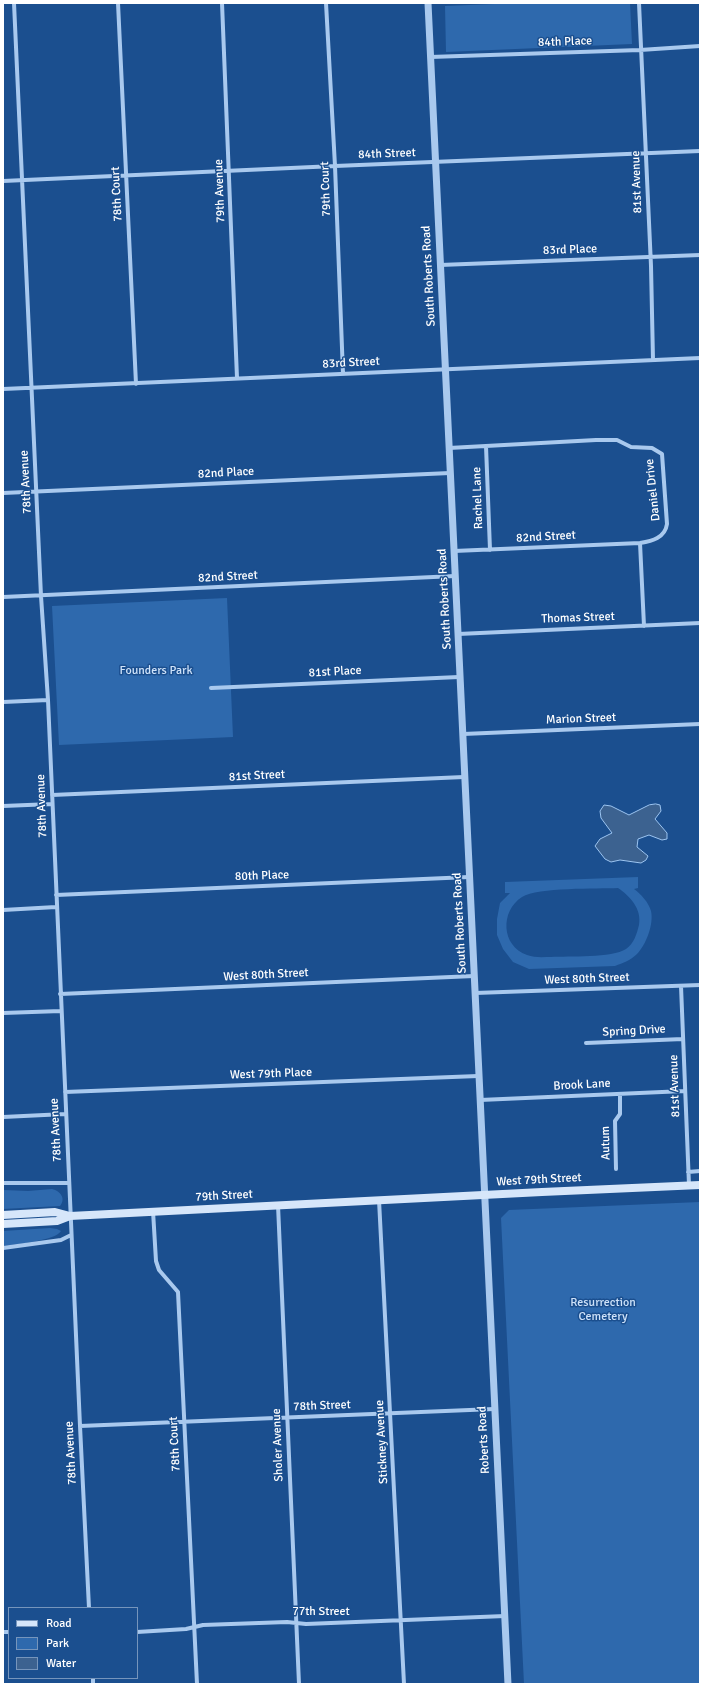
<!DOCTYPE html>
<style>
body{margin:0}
#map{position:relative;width:703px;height:1687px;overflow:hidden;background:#1b4f8f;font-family:Signika,sans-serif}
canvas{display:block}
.frame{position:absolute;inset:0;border:4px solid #fff;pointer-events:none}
.legend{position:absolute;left:8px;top:1607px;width:130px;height:72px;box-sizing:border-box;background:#1b4f8f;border:1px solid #7695bc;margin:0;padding:5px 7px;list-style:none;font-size:12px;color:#fff}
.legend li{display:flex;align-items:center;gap:8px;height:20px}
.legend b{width:20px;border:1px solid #7695bc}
</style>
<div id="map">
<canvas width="703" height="1687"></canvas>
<div class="frame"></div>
<ul class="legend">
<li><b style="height:5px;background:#d6e6fa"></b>Road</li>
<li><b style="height:11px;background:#2e69ad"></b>Park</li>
<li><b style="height:11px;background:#3c6290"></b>Water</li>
</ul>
</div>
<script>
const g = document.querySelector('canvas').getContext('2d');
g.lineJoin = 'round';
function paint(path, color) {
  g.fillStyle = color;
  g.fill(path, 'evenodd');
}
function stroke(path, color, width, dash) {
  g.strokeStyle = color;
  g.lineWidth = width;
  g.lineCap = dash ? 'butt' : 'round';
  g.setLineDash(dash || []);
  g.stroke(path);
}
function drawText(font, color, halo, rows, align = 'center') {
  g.font = font + ' Signika,sans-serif';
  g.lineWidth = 3;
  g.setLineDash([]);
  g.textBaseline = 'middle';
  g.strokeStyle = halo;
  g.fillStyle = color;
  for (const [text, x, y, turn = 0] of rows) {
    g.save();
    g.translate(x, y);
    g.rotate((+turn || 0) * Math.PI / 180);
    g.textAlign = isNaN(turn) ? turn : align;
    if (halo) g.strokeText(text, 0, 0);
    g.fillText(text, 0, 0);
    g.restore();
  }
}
const green = new Path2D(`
 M519 3H630L632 44 446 52 445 6Z
 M227 598 233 737 59 745 52 606Z
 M638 877V888L634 889C641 894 649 903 651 911 654 924 646 945 637 954 631 960 623 963 615 966L529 969 513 962 503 949 497 935V919L500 903 510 893H505V882ZM618 888C630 896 642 909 639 925 637 933 634 944 626 949 612 958 569 956 551 957 543 957 535 958 527 955 501 946 500 911 522 897 538 887 597 889 618 888Z
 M52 1189C61 1191 66 1199 60 1206L3 1209V1190L28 1191Z
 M700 1202V1684H524L501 1218 509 1210Z
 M50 1228 57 1229 61 1231C55 1241 16 1244 3 1246V1231Z`);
const water = new Path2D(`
 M656 804 660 805 661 811 655 819 667 833V839L662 840 649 835 638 839 637 847 648 856 646 860 641 863 620 860 611 862 605 859 595 846 600 839 612 833 601 818 600 811 604 805 611 806 629 815 649 805Z`);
const minor = new Path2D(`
 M14 3 41 596 48 700 80 1426 89 1608
 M118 3 136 384
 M222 3 237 378
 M326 3 335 166 343 374
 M639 3 651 266 653 360
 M430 57 640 50 700 46
 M3 181 335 166 700 151
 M440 265 700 255
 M3 389 700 358
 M486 446 490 550
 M449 448 596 440H617L631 447 652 448 662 454 667 524C665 538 652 541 640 543L454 551
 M3 493 450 473
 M640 543 644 626
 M3 597 455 576
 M458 634 700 623
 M211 688 459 677
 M3 702 48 700
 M463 734 700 724
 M52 795 464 777
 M3 806 52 804
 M56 895 469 877
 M3 910 56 907
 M681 986 689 1185
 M475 993 700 985
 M60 994 474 976
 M3 1013 61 1011
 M586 1043 683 1039
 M65 1092 478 1076
 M480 1100 685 1091
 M3 1117 65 1114
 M616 1169 615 1121 620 1114V1094
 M688 1172 700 1171
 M3 1183H69
 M379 1200 404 1684
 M278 1205 299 1684
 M153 1211 156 1261 159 1270 178 1292 197 1684
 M3 1248 61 1240 71 1235
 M80 1426 494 1409
 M3 1632H9
 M137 1632 186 1629 203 1625 287 1622 306 1624 505 1616
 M93 1678V1684`);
const tertiary = new Path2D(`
 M428 3 508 1684`);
const secondary = new Path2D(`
 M3 1215 55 1212 70 1216 542 1192 700 1185
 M3 1224 57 1221 70 1216`);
const streetNames = [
 ["84th Place",565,42,-2],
 ["84th Street",387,154,-2],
 ["81st Avenue",637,182,-92],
 ["79th Court",326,189,-92],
 ["79th Avenue",220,191,-92],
 ["78th Court",117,194,-93],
 ["83rd Place",570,250,-2],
 ["South Roberts Road",429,276,-93],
 ["83rd Street",351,363,-3],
 ["82nd Place",226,473,-3],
 ["78th Avenue",26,482,-93],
 ["Daniel Drive",653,490,-96],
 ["Rachel Lane",478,498,-92],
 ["82nd Street",546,537,-3],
 ["82nd Street",228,577,-3],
 ["South Roberts Road",445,599,-93],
 ["Thomas Street",578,618,-2],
 ["81st Place",335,672,-3],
 ["Marion Street",581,719,-2],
 ["81st Street",257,776,-3],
 ["78th Avenue",42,806,-92],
 ["80th Place",262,876,-2],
 ["South Roberts Road",460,923,-93],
 ["West 80th Street",266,975,-3],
 ["West 80th Street",587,979,-2],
 ["Spring Drive",634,1031,-3],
 ["West 79th Place",271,1074,-2],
 ["Brook Lane",582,1085,-3],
 ["81st Avenue",675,1086,-92],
 ["78th Avenue",56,1130,-93],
 ["Autum",606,1143,-91],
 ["West 79th Street",539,1180,-3],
 ["79th Street",224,1196,-3],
 ["78th Street",322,1406,-2],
 ["Roberts Road",484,1440,-93],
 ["Stickney Avenue",382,1442,-93],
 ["78th Court",175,1444,-93],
 ["Sholer Avenue",278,1445,-92],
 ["78th Avenue",71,1453,-93],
 ["77th Street",321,1612]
];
const parkNames = [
 ["Founders Park",156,671],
 ["Resurrection",603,1303],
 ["Cemetery",603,1317]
];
paint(green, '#2e69ad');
paint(water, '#3c6290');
stroke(water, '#9cc4f0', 1);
stroke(minor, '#a9c9ee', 4);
stroke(tertiary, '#a9c9ee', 7);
stroke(secondary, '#d6e6fa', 8);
drawText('12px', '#fff', '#1b4f8f', streetNames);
drawText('12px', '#cfe3fa', '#1b4f8f', parkNames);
</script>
